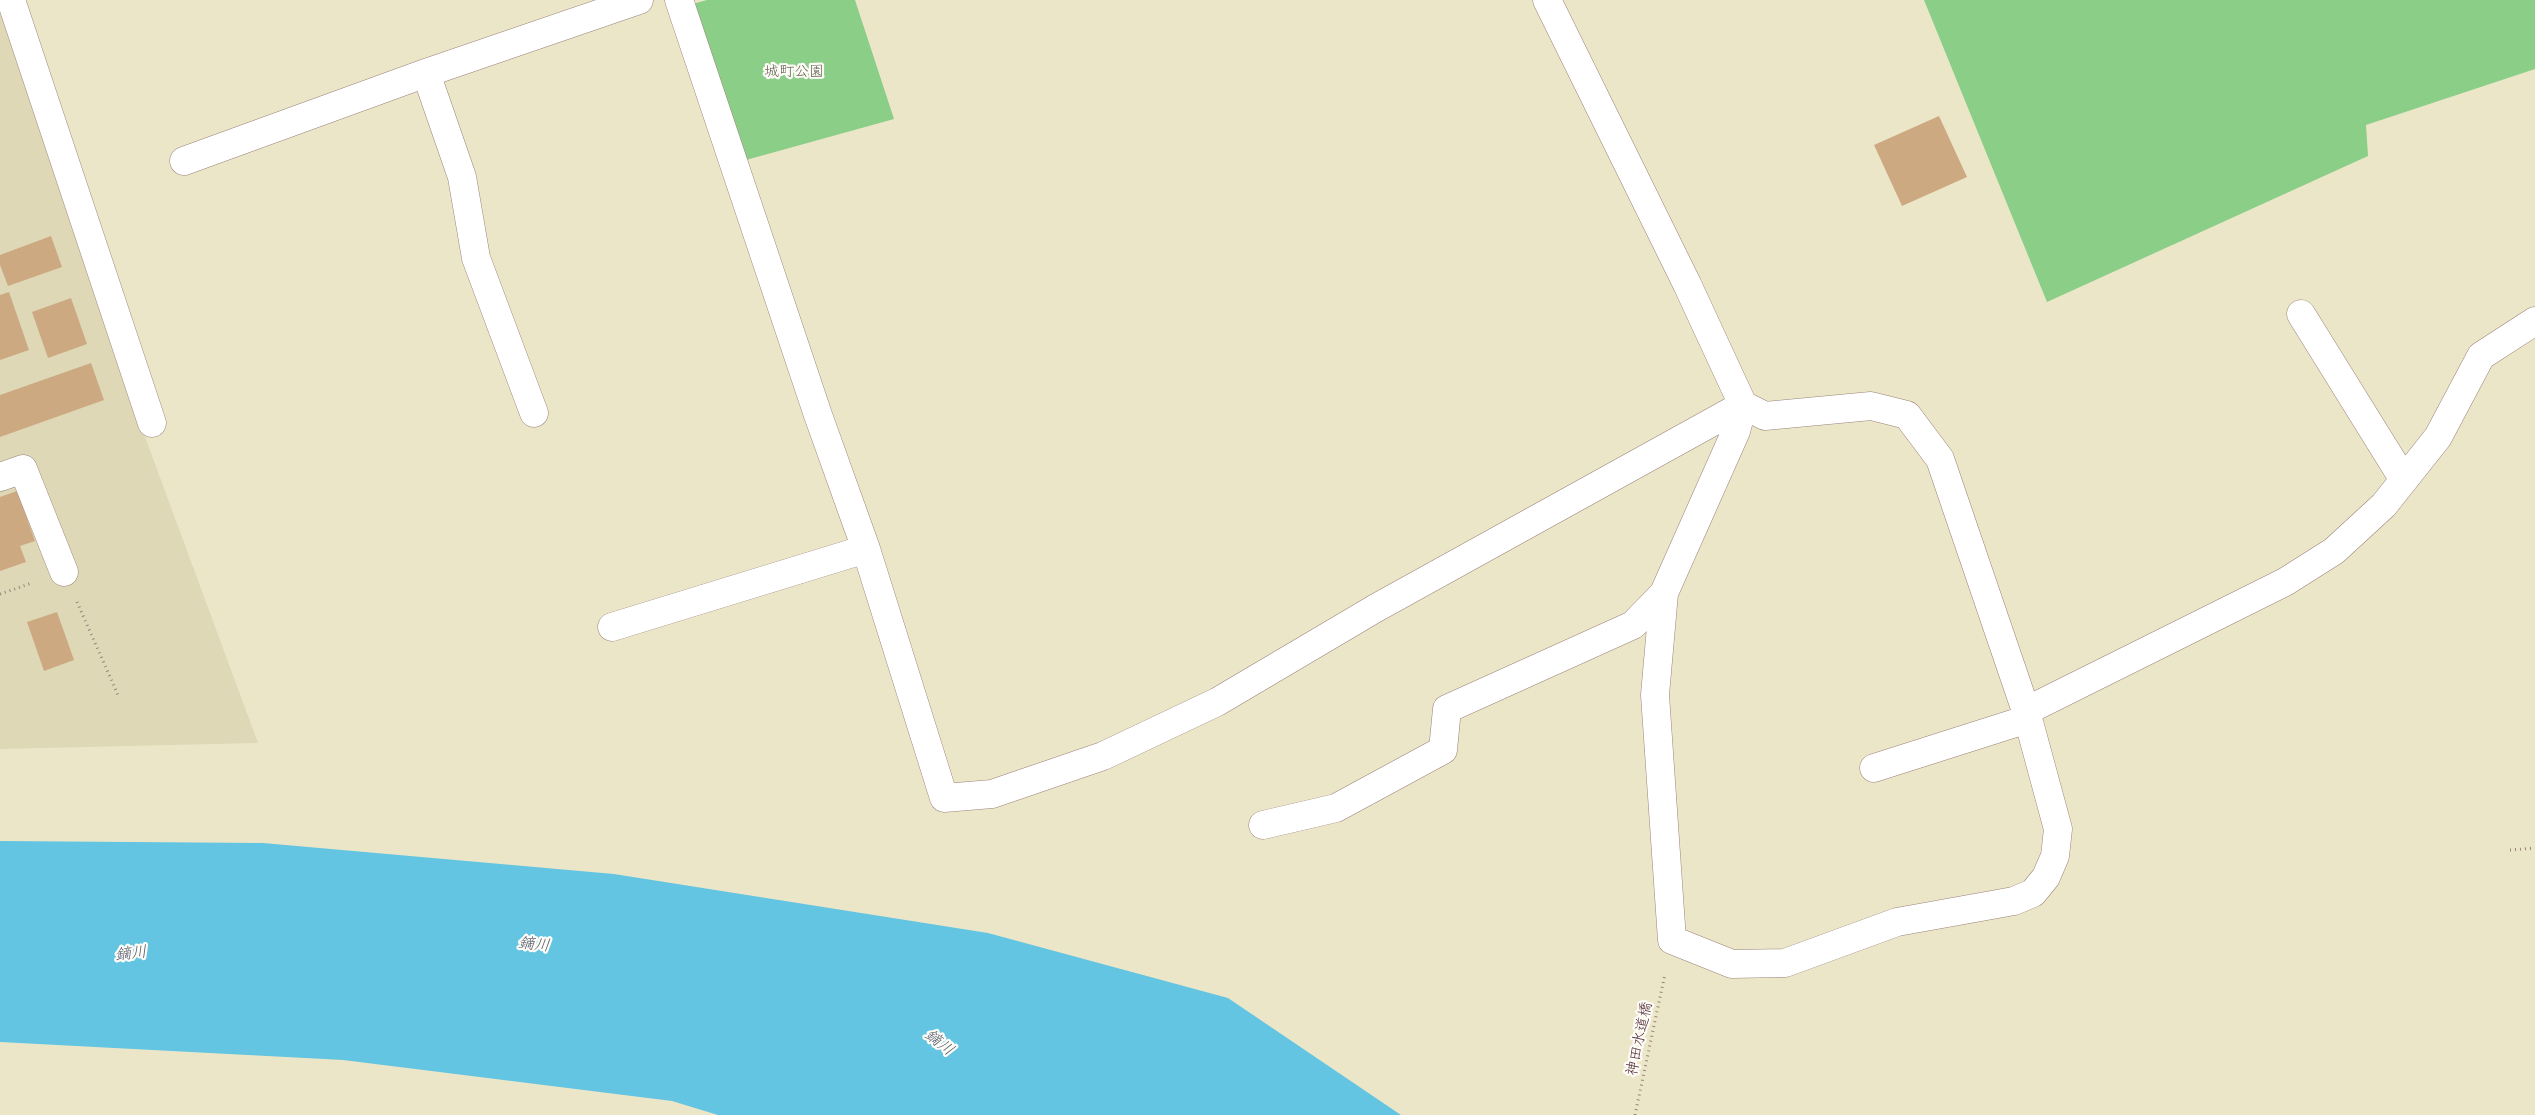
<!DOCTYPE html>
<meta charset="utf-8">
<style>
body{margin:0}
canvas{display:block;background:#ece6c8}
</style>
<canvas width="2535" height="1115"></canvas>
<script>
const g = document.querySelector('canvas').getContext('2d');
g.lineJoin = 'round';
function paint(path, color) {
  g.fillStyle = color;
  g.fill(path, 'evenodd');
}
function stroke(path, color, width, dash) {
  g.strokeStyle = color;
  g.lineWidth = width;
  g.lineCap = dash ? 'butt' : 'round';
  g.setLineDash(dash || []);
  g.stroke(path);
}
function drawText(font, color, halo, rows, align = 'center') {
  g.font = font + ' "Balsamiq Sans","Klee One",sans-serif';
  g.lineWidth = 4.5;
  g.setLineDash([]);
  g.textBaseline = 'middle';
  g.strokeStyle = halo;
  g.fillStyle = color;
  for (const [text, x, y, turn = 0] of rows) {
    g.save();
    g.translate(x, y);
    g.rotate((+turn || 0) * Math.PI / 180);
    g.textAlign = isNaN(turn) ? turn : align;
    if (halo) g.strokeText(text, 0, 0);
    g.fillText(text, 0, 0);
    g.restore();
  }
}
const built = new Path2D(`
 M0 4 141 426 258 743 0 749Z`);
const green = new Path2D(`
 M707 0H855L894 119 746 160 690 9 696 3Z
 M1924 0H2535V69L2366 125 2368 156 2047 302Z`);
const water = new Path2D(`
 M0 841 263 843 614 874 988 933 1228 998 1401 1115H718L672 1101 343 1060 0 1042Z`);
const building = new Path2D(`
 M1939 116 1967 177 1902 206 1874 145Z
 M51 236 62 267 8 286 0 265V255Z
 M9 292 29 350 0 360V295Z
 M71 298 87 344 48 358 32 312Z
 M91 363 104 400 0 437V395Z
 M17 491 35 541 20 546 26 562 0 571V497Z
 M57 612 74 660 44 671 27 622Z`);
const path = new Path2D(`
 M0 594 32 583
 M77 602 118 695
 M2510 850 2535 848
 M1635 1115 1665 974`);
const minor = new Path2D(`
 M11 0 152 423
 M679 0 818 415 866 549 944 798 992 794 1103 756 1217 702 1376 608 1743 405
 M1547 0 1687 284 1743 405 1765 416 1871 406 1907 415 1940 459 2026 711 2058 829 2055 856 2046 877 2033 893 2014 901 1897 922 1785 963 1732 964 1672 940 1655 695 1664 593 1736 431 1743 405
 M426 73 462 177 476 258 534 413
 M184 161 426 73 639 0
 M2301 314 2404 480
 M0 477 23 469 64 572
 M612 627 866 549
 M2026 711 2285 582 2334 551 2384 505 2438 437 2481 356 2535 321
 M1874 768 2028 719
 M1263 825 1336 808 1443 750 1447 709 1633 625 1664 593`);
const parkNames = [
 ["城町公園",794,72]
];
const streetNames = [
 ["神田水道橋",1640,1039,-78]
];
const waterNames = [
 ["鏑川",534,945,6],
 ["鏑川",131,954,-6],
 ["鏑川",939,1043,38]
];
paint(built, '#ded8b7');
paint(green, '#8ace87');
paint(water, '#64c5e2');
paint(building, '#cda981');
stroke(minor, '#9b827a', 29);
stroke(path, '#9b827a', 3, [1, 4]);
stroke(minor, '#fff', 28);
drawText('15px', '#605c4b', '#fdfcf7', parkNames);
drawText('15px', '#4a1f2b', '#fdfcf7', streetNames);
drawText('italic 16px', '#53596b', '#fdfcf7', waterNames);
</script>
